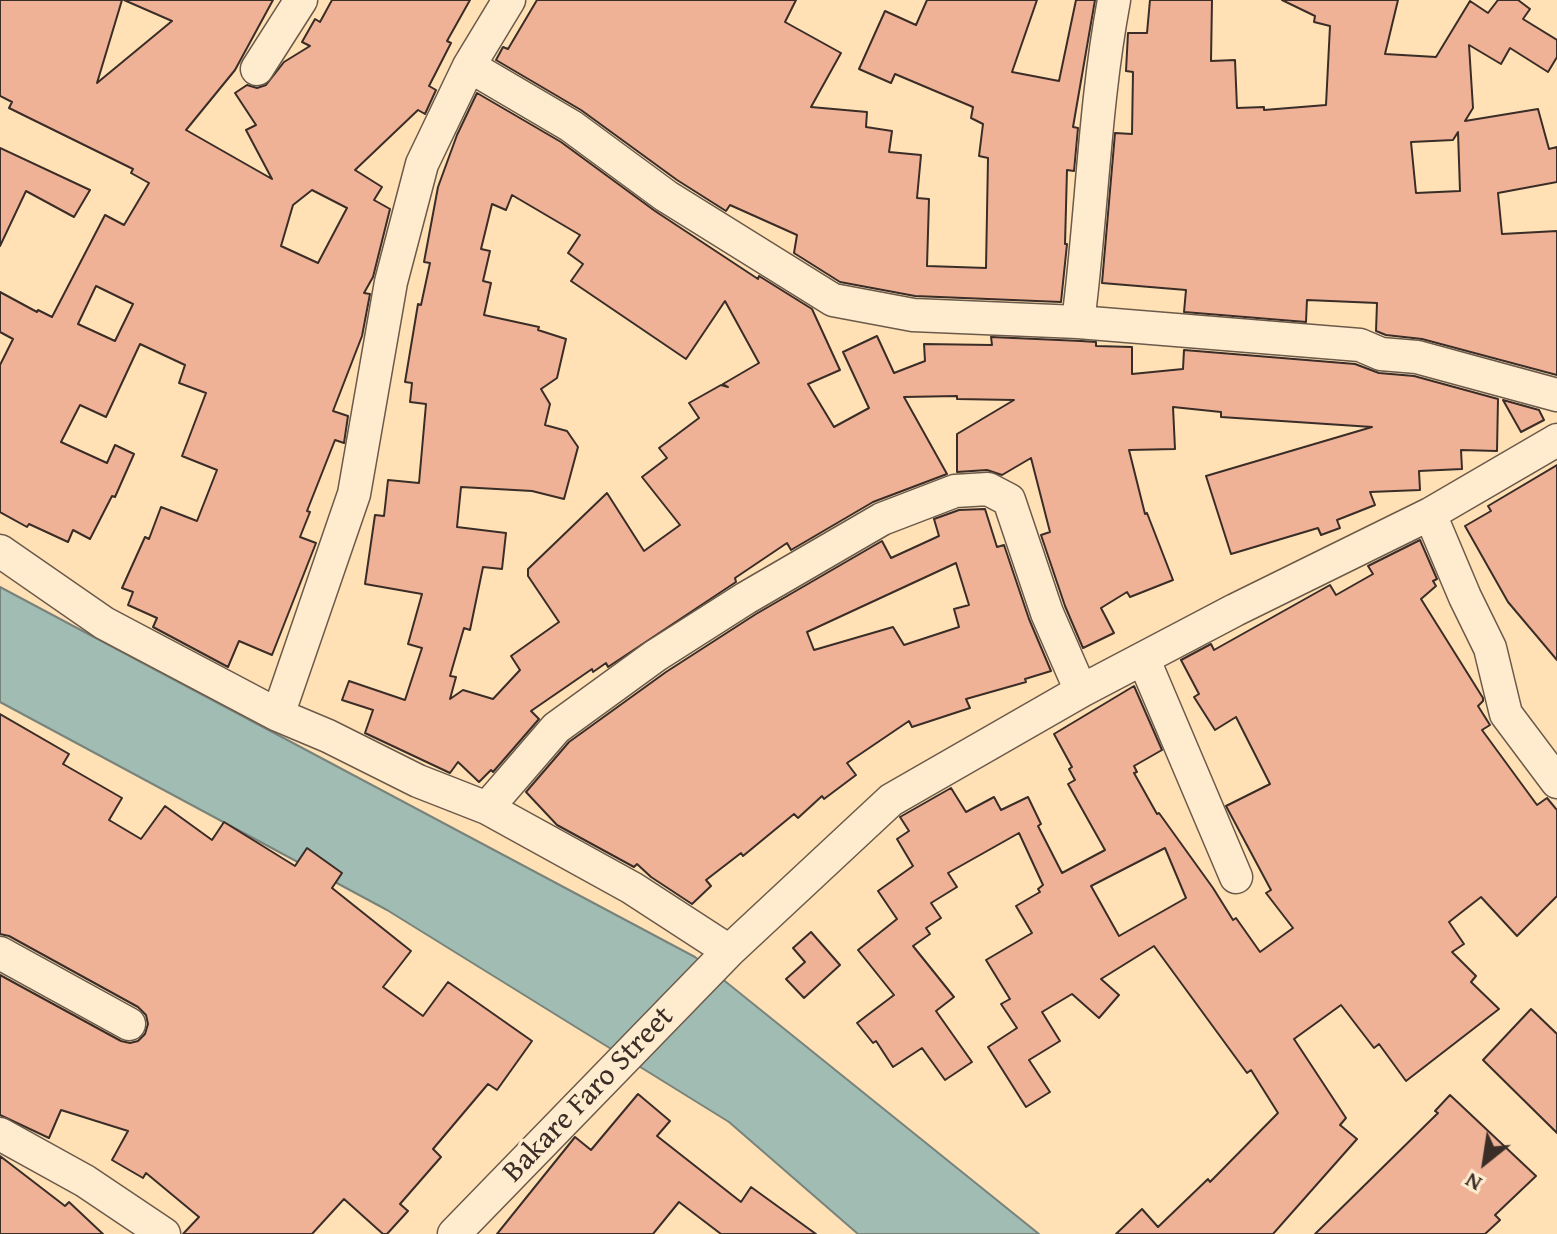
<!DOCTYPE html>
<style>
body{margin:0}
#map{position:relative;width:1557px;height:1234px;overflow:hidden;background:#ffe1b5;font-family:"Gentium Book Plus",serif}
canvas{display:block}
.north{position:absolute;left:1445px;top:1122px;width:80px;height:80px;-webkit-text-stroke:6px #ffeccf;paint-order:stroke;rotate:210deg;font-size:22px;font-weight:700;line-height:32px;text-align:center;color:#3a2d27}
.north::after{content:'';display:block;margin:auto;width:28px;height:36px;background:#3a2d27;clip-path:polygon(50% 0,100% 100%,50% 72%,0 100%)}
</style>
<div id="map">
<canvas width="1557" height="1234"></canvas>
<div class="north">N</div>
</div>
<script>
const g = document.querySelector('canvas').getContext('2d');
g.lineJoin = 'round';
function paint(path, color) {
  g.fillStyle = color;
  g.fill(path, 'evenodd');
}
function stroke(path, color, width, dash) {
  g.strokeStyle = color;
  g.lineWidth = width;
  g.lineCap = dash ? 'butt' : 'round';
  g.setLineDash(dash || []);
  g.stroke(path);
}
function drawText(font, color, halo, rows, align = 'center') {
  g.font = font + ' "Gentium Book Plus",serif';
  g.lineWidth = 6;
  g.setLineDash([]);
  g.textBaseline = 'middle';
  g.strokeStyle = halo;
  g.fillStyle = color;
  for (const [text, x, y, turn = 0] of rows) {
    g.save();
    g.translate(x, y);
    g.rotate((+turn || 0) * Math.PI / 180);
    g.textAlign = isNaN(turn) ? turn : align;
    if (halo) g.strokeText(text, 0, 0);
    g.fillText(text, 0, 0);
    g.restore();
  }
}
const water = new Path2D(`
 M0 587 695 957 1039 1234H858L729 1122 387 910 0 702Z`);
const building = new Path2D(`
 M0 0H122L97 83 172 21 124 0H273L235 70 186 130 272 179 246 130 256 125 235 93 247 85 257 88 266 85 284 62 310 46 302 42 315 19 320 22 332 0H470L447 41 451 43 429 86 436 90 425 114 418 110 355 170 382 187 374 200 390 209 373 277 364 293 370 294 362 336 333 411 348 416 344 443 335 440 307 511 310 512 300 537 316 543 272 655 239 641 228 667 153 627 157 618 128 605 133 592 122 588 145 537 149 539 161 507 197 521 217 470 182 456 206 393 179 383 185 365 140 344 106 417 80 405 61 442 107 463 115 445 134 454 115 497 112 496 90 539 73 530 68 542 29 524 27 527 0 512V365L13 339 0 332V292L37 312 38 310 52 317 105 215 124 225 149 183 131 173 133 169 9 108 12 102 0 96ZM312 190 347 208 318 263 281 246 293 205ZM96 286 133 304 115 341 78 324Z
 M537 0H796L785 22 841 53 811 107 867 112 866 127 892 131 889 152 921 155 917 198 929 199 927 266 986 268 988 158 979 156 983 124 971 118 973 107 895 74 891 83 859 69 885 11 916 25 927 0H1037L1012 72 1059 81 1076 0H1095L1073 127 1078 128 1074 171 1067 170 1065 244H1067L1061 302 915 296 840 282 794 253 797 235 730 205 726 211 677 180 581 110 496 60 503 47 508 49Z
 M1150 0H1212L1211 61 1235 60 1237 108 1264 107V110L1326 105 1330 26 1314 22 1315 16 1282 0H1398L1385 54 1436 57 1470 1 1488 13 1498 0H1518L1530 9 1523 19 1557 40V57L1548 72 1510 48 1501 64 1469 45 1473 108 1465 121 1538 109 1549 149 1557 147V182L1498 193 1502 234 1557 231V375L1422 339 1386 335 1376 331 1377 303 1307 300 1306 322 1184 312 1186 290 1102 283 1115 133 1132 134 1133 72 1126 71 1128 33H1147ZM1458 132 1460 191 1416 193 1411 142 1453 140Z
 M477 93 561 142 655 211 758 279 759 276 812 309 840 370 808 384 834 427 869 408 843 352 877 336 894 373 925 361 924 344 992 345 991 337 1081 341 1096 342V346L1132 347V374L1183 369 1184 350 1355 364 1379 373 1414 376 1498 399 1497 451 1461 450 1462 469 1419 471 1420 490 1370 492 1375 505 1337 520 1340 528 1321 535 1318 528 1231 554 1206 476 1372 427 1221 417V412L1173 407 1175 449 1129 450 1145 514 1147 513 1173 580 1130 597 1127 592 1101 608 1114 633 1083 648 1065 606 1041 535 1050 532 1031 458 1002 475 987 470 957 472V434L1014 400 957 399V396L904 397 947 474 873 502 791 550 787 543 735 578 736 582 608 667 606 663 593 672 592 669 531 711 539 719 493 772 491 770 479 782 458 762 450 773 365 733 373 710 342 700 349 681 405 700 422 648 408 644 422 594 365 584 375 515 384 516 388 480 419 483 426 404 410 402 412 383 405 382 418 304 421 305 430 263 424 262 438 187 457 135ZM512 195 580 235 568 253 583 264 571 281 686 359 725 301 759 363 723 384 728 387 721 385 689 403 699 418 659 448 667 458 642 477 680 525 644 551 607 493 528 569V576L559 622 511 656 520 670 493 699 463 690 450 699 456 677 450 676 464 628 470 630 483 567 502 569 506 533 457 527 461 487 532 491 564 499 578 447 567 431 545 425 550 404 541 389 557 378 566 339 538 330 539 327 484 315 491 283 483 281 490 251 481 249 492 204 506 210Z
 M0 148 90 190 74 217 26 191 0 246Z
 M1503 400 1539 410 1544 420 1521 432Z
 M1557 465V660L1508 602 1465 526 1491 511 1488 506Z
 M985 509 997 547 1004 545 1029 619 1051 671 1025 679 1026 682 966 699 970 708 912 727 909 721 847 763 856 775 824 799 822 796 798 818 794 814 743 856 741 853 706 880 711 886 692 904 651 877 637 864 634 867 557 825 526 792 569 742 666 672 756 614 882 541 891 558 939 536 934 519 959 510ZM956 563 969 605 954 609 959 627 904 645 893 627 814 650 807 632Z
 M1420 540 1437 579 1433 581 1436 586 1421 599 1483 698V701L1478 706 1490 725 1482 730 1537 805 1547 798 1557 810V896L1517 936 1481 897 1449 922 1464 944 1452 952 1476 976 1471 982 1499 1009 1406 1081 1379 1044 1374 1048 1341 1005 1294 1039 1346 1118 1340 1125 1357 1139 1273 1234H1116L1142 1209 1158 1227 1208 1179 1210 1182 1278 1113 1251 1070 1247 1073 1154 946 1101 979 1119 995 1099 1018 1072 994 1042 1012 1060 1041 1029 1060 1050 1092 1026 1107 988 1047 1017 1028 1001 1004 1010 999 986 960 1032 933 1016 906 1040 892 1038 889 1043 885 1019 833 948 873 957 887 931 903 941 918 926 928 930 934 913 946 954 997 936 1011 972 1062 945 1080 922 1048 893 1067 876 1041 873 1043 857 1023 894 995 858 950 897 919 878 891 913 866 897 839 909 831 900 817 951 788 966 812 994 797 1001 810 1028 797 1041 824 1038 826 1062 873 1105 850 1068 784 1075 780 1069 769 1072 767 1054 734 1134 686 1162 750 1134 766 1137 772 1134 773 1157 814 1159 813 1213 888 1233 920 1236 918 1260 952 1293 928 1266 893 1271 890 1226 806 1270 784 1236 717 1215 730 1194 697 1199 694 1181 660 1211 644 1214 650 1330 585 1336 595 1373 574 1368 566ZM1165 848 1186 898 1119 936 1091 886Z
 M0 714 69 754 63 764 122 798 109 820 141 839 165 806 212 840 224 822 295 866 307 848 342 873 332 888 411 951 383 987 423 1016 448 982 532 1041 497 1090 488 1084 433 1149 441 1157 400 1204 408 1211 387 1234H383L344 1199 312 1234H183L199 1217 146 1173 143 1178 112 1160 128 1131 61 1110 49 1138 0 1115V975L121 1041 130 1043 138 1041 145 1034 148 1024 146 1015 138 1007 9 936 0 934Z
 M811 932 840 965 804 998 786 979 805 962 793 948Z
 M1531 1009 1557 1034V1133L1483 1060Z
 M638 1094 670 1121 657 1136 741 1202 751 1187 816 1234H721L679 1202 653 1234H497L575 1137 591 1150Z
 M1450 1095 1536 1176 1495 1215 1500 1220 1485 1234H1315L1438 1113 1435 1111Z
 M0 1156 65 1206 69 1202 103 1234H0Z`);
const minor = new Path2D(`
 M469 66 571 126 666 196 833 300 913 315 1078 322 1360 345 1381 354 1417 357 1557 395
 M257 69 301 0
 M1078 322C1092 215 1094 107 1114 0
 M1430 514 1465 597 1490 648 1506 714 1557 782
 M0 551 104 623 278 715 328 736 418 781 487 808 632 888 729 951
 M1144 660 1236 877
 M278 715 354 494 391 282 422 164 469 66 509 0
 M487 808 556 728 655 656 746 598 882 519 955 491 988 489 1009 500 1047 613 1081 691
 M0 953 129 1024
 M0 1134 85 1181 164 1234
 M454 1234 729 951 891 800 1081 691 1235 610 1430 514 1557 440`);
const streetNames = [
 ["Bakare Faro Street",589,1095,-46]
];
paint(water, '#a1bcb3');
stroke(water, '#78837b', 2);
paint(building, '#efb297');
stroke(building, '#3a2d27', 2);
stroke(minor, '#6b5a4a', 35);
stroke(minor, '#ffeccf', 32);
drawText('30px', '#3a2d27', '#ffeccf', streetNames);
</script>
